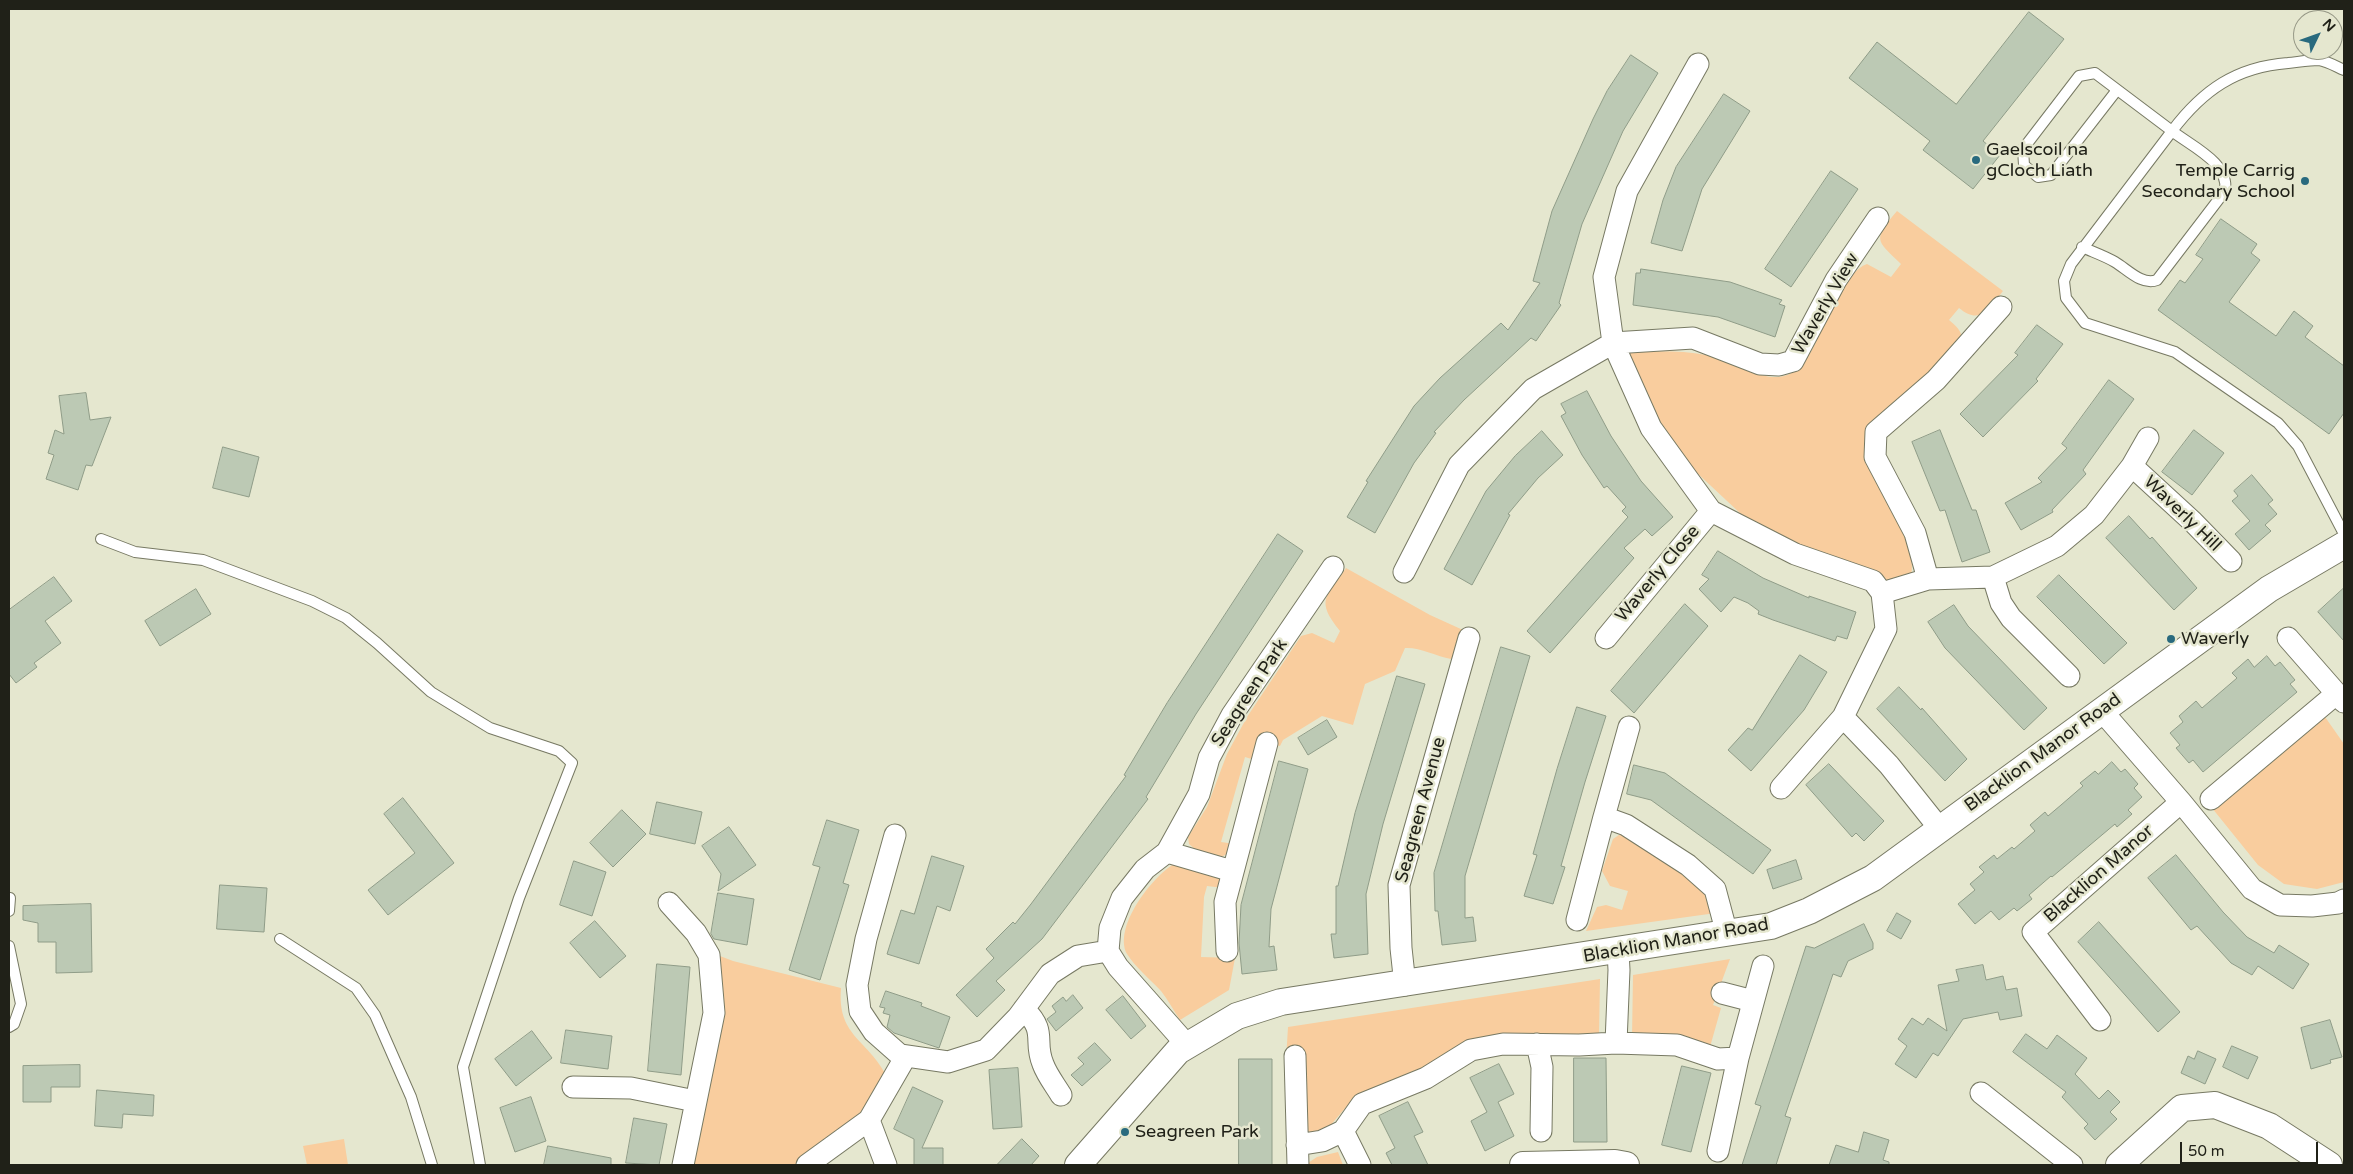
<!DOCTYPE html>
<style>
body{margin:0}
#map{position:relative;width:2353px;height:1174px;overflow:hidden;background:#e5e7cf;font-family:"Varela Round",sans-serif}
canvas{display:block}
.frame{position:absolute;inset:0;border:10px solid #202118;pointer-events:none}
.north{position:absolute;left:2293px;top:10px;width:50px;height:50px;box-sizing:border-box;background:#e5e7cf;border:1px solid #969886;border-radius:50%;rotate:48deg;font-size:14px;font-weight:700;line-height:20px;text-align:center;color:#202118}
.north::after{content:'';display:block;margin:auto;width:18px;height:22px;background:#296a7e;clip-path:polygon(50% 0,100% 100%,50% 72%,0 100%)}
.scale{position:absolute;left:2180px;top:1142px;width:138px;height:22px;box-sizing:border-box;border:2px solid #202118;border-top:0;padding-left:6px;font-size:15px;line-height:18px;white-space:nowrap;color:#202118;-webkit-text-stroke:4px #e5e7cf;paint-order:stroke}
</style>
<div id="map">
<canvas width="2353" height="1174"></canvas>
<div class="frame"></div>
<div class="north">N</div>
<div class="scale">50 m</div>
</div>
<script>
const g = document.querySelector('canvas').getContext('2d');
g.lineJoin = 'round';
function paint(path, color) {
  g.fillStyle = color;
  g.fill(path, 'evenodd');
}
function stroke(path, color, width, dash) {
  g.strokeStyle = color;
  g.lineWidth = width;
  g.lineCap = dash ? 'butt' : 'round';
  g.setLineDash(dash || []);
  g.stroke(path);
}
function drawText(font, color, halo, rows, align = 'center') {
  g.font = font + ' "Varela Round",sans-serif';
  g.lineWidth = 5;
  g.setLineDash([]);
  g.textBaseline = 'middle';
  g.strokeStyle = halo;
  g.fillStyle = color;
  for (const [text, x, y, turn = 0] of rows) {
    g.save();
    g.translate(x, y);
    g.rotate((+turn || 0) * Math.PI / 180);
    g.textAlign = isNaN(turn) ? turn : align;
    if (halo) g.strokeText(text, 0, 0);
    g.fillText(text, 0, 0);
    g.restore();
  }
}
const green = new Path2D(`
 M1897 211 2003 291C1989 308 1981 326 1959 308L1949 320C1957 327 1964 332 1961 344L1875 423C1872 428 1866 434 1865 439 1860 460 1877 478 1887 495 1896 513 1919 560 1910 578L1885 584 1774 536 1741 514 1681 458 1656 421 1627 362 1630 352C1655 351 1681 350 1706 355 1751 365 1784 404 1814 346 1824 325 1845 271 1867 264L1891 277 1901 264C1875 239 1873 240 1897 211Z
 M1346 568 1430 615 1463 630 1455 656 1451 659C1436 656 1419 647 1405 648L1395 671 1365 684 1353 725 1322 716 1283 740 1280 746 1263 742 1258 761 1245 757 1221 842 1235 844 1229 853 1221 857 1197 851 1189 844 1188 837 1207 807 1227 754 1247 717 1301 636 1312 633 1334 643 1340 631C1315 600 1326 597 1346 568Z
 M2323 714 2344 744V882L2317 889 2284 884 2258 865 2212 808Z
 M1619 835 1630 836 1701 884 1716 913 1586 931 1597 907 1606 905 1622 910 1628 891 1610 886 1602 871 1613 839Z
 M1174 864 1219 877 1224 888 1207 886 1204 897 1201 957 1235 958 1229 990 1180 1020C1174 1011 1168 1000 1161 991 1151 980 1135 967 1127 954 1113 927 1152 877 1174 864Z
 M712 953 733 961 841 988C837 1035 866 1039 885 1073L866 1111 796 1165H691Z
 M1730 959 1713 1005 1721 1008 1710 1047 1632 1038 1633 975Z
 M1600 979 1599 1036 1437 1062 1353 1099 1329 1127 1318 1133 1305 1131 1286 1060 1288 1027Z
 M344 1139 348 1165H307L303 1146Z
 M1338 1152 1343 1165H1305L1317 1157Z`);
const building = new Path2D(`
 M2029 12 2064 39 1983 141 2000 155 1973 189 1923 150 1930 141 1849 78 1877 42 1956 104Z
 M1631 55 1658 73 1623 131 1582 224 1559 303 1561 305 1536 341 1531 338 1464 400 1434 432 1436 433 1414 463 1375 533 1347 517 1368 482 1366 481 1414 406 1440 378 1501 323 1508 330 1540 283 1533 281 1552 211 1593 119 1607 91Z
 M1724 94 1750 111 1702 189 1682 251 1651 243 1663 200 1676 167Z
 M1831 171 1858 189 1791 287 1765 269Z
 M2221 219 2257 244 2251 253 2260 260 2229 302 2276 336 2294 311 2313 326 2305 337 2344 366V413L2329 434 2158 310 2180 280 2185 283 2203 259 2196 255Z
 M1641 269 1730 282 1782 300 1779 304 1785 306 1775 337 1718 317 1633 305 1636 273H1640Z
 M2037 325 2063 344 2036 379 2038 381 1983 437 1960 414 2018 355 2015 353Z
 M2109 380 2134 399 2083 470 2086 474 2052 510 2053 512 2021 530 2005 503 2042 482 2038 478 2067 448 2062 444Z
 M1587 391 1611 436 1641 481 1673 517 1652 536 1645 529 1624 548 1634 558 1550 653 1527 631 1628 517 1622 511 1626 507 1607 486 1604 488 1582 455 1561 416 1566 413 1561 404Z
 M86 393 90 420 111 417 92 466 86 465 78 490 46 479 54 455 48 453 55 430 64 434 59 396Z
 M1940 430 1972 510H1976L1990 552 1962 562 1945 510 1940 511 1912 442Z
 M2194 430 2224 453 2192 495 2162 472Z
 M1542 431 1563 455 1538 478 1508 514 1510 515 1472 585 1444 569 1486 491 1515 456Z
 M223 447 259 457 249 497 213 488Z
 M2252 475 2273 500 2268 504 2277 514 2265 525 2271 531 2249 550 2235 534 2250 521 2232 501 2238 496 2234 491Z
 M2129 516 2150 539 2152 537 2197 588 2174 610 2106 538Z
 M1278 534 1303 551 1196 714 1146 797 1148 799 1042 939 996 981 1005 990 977 1017 956 995 994 958 986 949 1013 922 1015 924 1031 904 1126 776 1124 775 1167 703Z
 M1718 551 1763 578 1809 598V596L1856 612 1847 639 1837 636 1835 641 1773 620 1758 614 1759 611 1748 603 1734 597 1721 612 1699 589 1709 579 1702 575Z
 M2059 575 2127 643 2104 664 2037 597Z
 M54 577 72 601 45 621 61 643 34 663 37 667 16 683 9 674V610Z
 M2344 588V641L2318 612Z
 M196 589 211 614 160 646 145 621Z
 M1685 604 1708 626 1634 713 1611 691Z
 M1954 605 1968 626 2047 708 2024 730 1945 648 1928 622Z
 M1501 647 1530 656 1465 876V918L1473 917 1476 941 1442 945 1438 911H1435L1434 873Z
 M1800 655 1827 672 1804 710 1751 771 1728 750 1748 728 1752 730Z
 M2267 656 2275 666 2280 662 2295 680 2290 684 2297 692 2203 772 2193 760 2189 763 2176 748 2180 745 2170 733 2183 722 2179 716 2196 701 2202 708 2237 678 2232 673 2248 659 2254 667Z
 M1397 676 1425 684 1383 824 1366 894 1368 954 1334 958 1331 934H1336V886H1338L1355 813Z
 M1899 687 1921 710 1922 708 1967 759 1945 781 1877 709Z
 M1577 707 1606 716 1585 782 1561 866 1565 867 1553 904 1524 896 1537 855 1533 854 1557 769Z
 M1327 720 1337 737 1308 755 1298 738Z
 M1279 761 1308 769 1271 909 1269 947 1274 946 1277 970 1242 974 1239 943 1241 905Z
 M2112 762 2121 772 2125 769 2138 784 2134 788 2142 797 2128 810 2132 814 2117 827 2115 824 2052 877 2051 876 2029 895 2032 899 2017 911 2014 908 1999 920 1991 911 1975 924 1958 904 1975 890 1970 884 1984 872 1979 867 1994 855 1997 859 2012 847 2014 849 2035 831 2030 825 2045 812 2048 816 2061 805 2083 786 2080 783 2095 771 2098 774Z
 M1829 764 1884 821 1864 841 1856 833 1852 837 1806 785Z
 M1634 765 1665 773 1771 850 1753 874 1651 800 1627 794Z
 M403 798 454 863 388 915 368 890 415 853 384 814Z
 M657 802 702 812 695 844 650 834Z
 M622 810 646 834 613 867 590 843Z
 M827 820 859 830 843 883 849 885 820 980 789 970 820 867 813 865Z
 M729 827 756 865 718 891 721 874 702 846Z
 M2176 855 2223 912 2247 937 2274 953 2279 945 2309 964 2293 989 2258 966 2252 975 2231 963 2197 926 2191 930 2148 878Z
 M932 856 964 866 950 911 937 906 919 964 887 954 901 910 914 914Z
 M1796 860 1802 879 1773 889 1767 870Z
 M574 861 606 872 592 916 560 905Z
 M220 885 267 888 264 932 217 929Z
 M718 893 754 899 747 945 714 939 711 934Z
 M91 904 92 972 56 973V942H38V923L23 920V906Z
 M1897 913 1911 921 1901 939 1887 931Z
 M595 921 626 956 600 978 570 943Z
 M2099 922 2180 1012 2158 1032 2078 942Z
 M1864 924 1873 943V949L1848 961 1841 977 1833 974 1785 1116 1791 1118 1776 1165H1742L1761 1106 1755 1104 1806 946 1814 948Z
 M657 964 690 967 681 1075 648 1071Z
 M1983 965 1986 980 2003 976 2006 990 2017 988 2022 1016 2000 1020 1998 1012 1963 1019 1938 1056 1933 1053 1916 1078 1895 1064 1907 1046 1898 1039 1912 1018 1923 1025 1928 1018 1947 1031 1938 985 1959 981 1956 970Z
 M886 991 922 1003 921 1006 950 1017 939 1048 894 1033 887 1027 890 1015 883 1013 885 1008 880 1007Z
 M1073 995 1083 1008 1056 1031 1047 1019 1056 1012 1052 1006 1063 997 1066 1001Z
 M1123 996 1146 1026 1131 1039 1106 1010Z
 M2330 1020 2342 1057 2330 1060 2331 1063 2311 1069 2301 1028Z
 M566 1030 612 1036 608 1069 561 1063Z
 M532 1031 552 1058 516 1086 495 1059Z
 M2026 1034 2047 1049 2057 1035 2087 1058 2075 1074 2099 1099 2108 1090 2120 1102 2110 1112 2117 1119 2095 1140 2084 1128 2088 1124 2062 1097 2066 1092 2013 1052Z
 M1095 1043 1111 1060 1082 1086 1071 1075 1084 1064 1078 1058Z
 M2232 1046 2258 1057 2248 1079 2223 1067Z
 M2198 1051 2216 1059 2205 1084 2181 1073 2188 1056 2194 1059Z
 M1574 1058H1606L1607 1142H1574Z
 M1239 1059H1272V1165H1239Z
 M1499 1064 1514 1094 1498 1102 1514 1136 1485 1151 1471 1121 1487 1112 1470 1078Z
 M80 1065V1087H51V1102H23V1066Z
 M1682 1066 1711 1073 1691 1152 1662 1145Z
 M1018 1068 1022 1127 993 1129 989 1070Z
 M913 1087 943 1101 922 1148H943V1165H914V1139L894 1129Z
 M97 1090 154 1095 153 1116 123 1114 122 1128 95 1126Z
 M531 1097 546 1141 515 1152 500 1108Z
 M1408 1102 1423 1132 1414 1136 1428 1165H1392L1386 1153 1395 1148 1379 1116Z
 M634 1118 667 1124 659 1165 626 1163Z
 M1864 1132 1889 1140 1883 1160 1889 1162V1165H1829L1836 1145 1858 1152Z
 M1022 1139 1039 1156 1031 1165H997Z
 M548 1146 611 1158V1165H544Z`);
const service = new Path2D(`
 M2117 90 2051 175 2038 177 2024 165 2023 149 2079 76 2095 73 2172 131 2071 264 2064 281 2066 298 2085 323 2175 352 2278 423 2298 446 2344 534
 M2082 247C2093 252 2105 256 2115 262 2127 269 2142 286 2157 280L2225 191C2230 163 2191 146 2172 131 2203 90 2236 67 2288 63 2298 62 2309 60 2319 60 2327 61 2337 67 2344 70
 M101 539 135 552 203 560 312 601 346 618 377 643 431 692 490 728 559 751 572 763 519 898 463 1067 480 1165
 M9 911 10 898
 M280 939 356 988 375 1015 411 1097 432 1165
 M9 946 21 1004 14 1024 9 1027`);
const minor = new Path2D(`
 M1698 64 1627 191 1604 277 1613 343 1651 428 1711 511 1795 554 1873 581 1882 593 1886 629 1843 717 1781 788
 M2132 466 2193 522 2231 561
 M1404 572 1459 465 1533 389 1613 343 1693 338 1760 364 1779 365 1793 361 1836 280 1878 218
 M1993 577 2001 603 2011 618 2069 676
 M1928 579 1915 533 1875 457 1876 432 1936 380 2001 307
 M1882 593 1928 579 1993 577 2057 546 2094 515 2132 466 2148 438
 M1606 638 1711 511
 M2288 638 2344 702
 M2101 710 2181 802 2252 889 2280 905 2312 906 2338 903 2344 900
 M1843 717 1889 765 1940 829
 M1629 727 1604 817 1626 825 1688 865 1715 889 1727 934
 M2211 799 2336 694
 M895 835 866 939 857 985 860 1011 874 1032 900 1055 948 1062 986 1050 1018 1017 1050 974 1078 956 1108 951
 M1167 852 1232 871
 M669 903 696 933 709 955 714 1013 683 1165
 M1577 920 1604 817
 M1227 951 1225 902 1267 743
 M1405 985 1401 948 1399 885 1469 638
 M1722 993 1753 1001
 M1024 1009C1048 1033 1033 1040 1043 1064 1047 1075 1055 1085 1061 1095
 M2100 1020 2033 932 2181 802
 M1616 1043 1677 1045 1718 1059 1738 1058 1763 966
 M1537 1044 1542 1067 1541 1131
 M1187 1045 1118 967 1108 951 1110 928 1122 898 1145 869 1167 852 1199 794 1209 758 1232 715 1333 567
 M1295 1056 1298 1165
 M573 1087 631 1088 695 1101
 M1981 1093 2072 1165
 M1343 1131 1360 1165
 M1297 1145 1322 1141 1343 1131 1362 1104 1426 1078 1471 1050 1503 1044 1579 1045 1616 1043 1619 970 1618 951
 M1718 1151 1738 1058
 M807 1165 869 1120
 M886 1165 869 1120 906 1056`);
const tertiary = new Path2D(`
 M1078 1165 1178 1051 1237 1016 1281 1002 1771 926 1809 911 1873 878 2269 589 2344 545
 M1523 1165 1615 1163 1626 1165
 M2119 1165 2182 1108 2215 1105 2269 1126 2329 1165`);
const markers = [
 [1976,160,5,"#296a7e"],
 [2305,181,5,"#296a7e"],
 [2171,639,5,"#296a7e"],
 [1125,1132,5,"#296a7e"]
];
const poiNames = [
 ["Gaelscoil na",1986,150],
 ["gCloch Liath",1986,171],
 ["Temple Carrig",2295,171,"right"],
 ["Secondary School",2295,192,"right"],
 ["Waverly",2181,639],
 ["Seagreen Park",1135,1132]
];
const streetNames = [
 ["Waverly View",1826,304,-60],
 ["Waverly Hill",2182,514,44],
 ["Waverly Close",1658,574,-50],
 ["Seagreen Park",1250,693,-57],
 ["Blacklion Manor Road",2043,753,-36],
 ["Seagreen Avenue",1421,810,-75],
 ["Blacklion Manor",2099,874,-41],
 ["Blacklion Manor Road",1676,941,-10]
];
paint(green, '#f9cd9e');
paint(building, '#bcc9b4');
stroke(building, '#8f9c88', 1);
stroke(service, '#777963', 12);
stroke(minor, '#777963', 23);
stroke(tertiary, '#777963', 28);
stroke(service, '#fff', 10);
stroke(minor, '#fff', 21);
stroke(tertiary, '#fff', 26);
for (const [x, y, r, color] of markers) {
  const dot = new Path2D();
  dot.arc(x, y, r, 0, 2 * Math.PI);
  g.fillStyle = color;
  g.fill(dot);
  stroke(dot, '#e5e7cf', 2);
}
drawText('18px', '#202118', '#e5e7cf', poiNames, 'left');
drawText('18px', '#202118', '#e5e7cf', streetNames);
</script>
